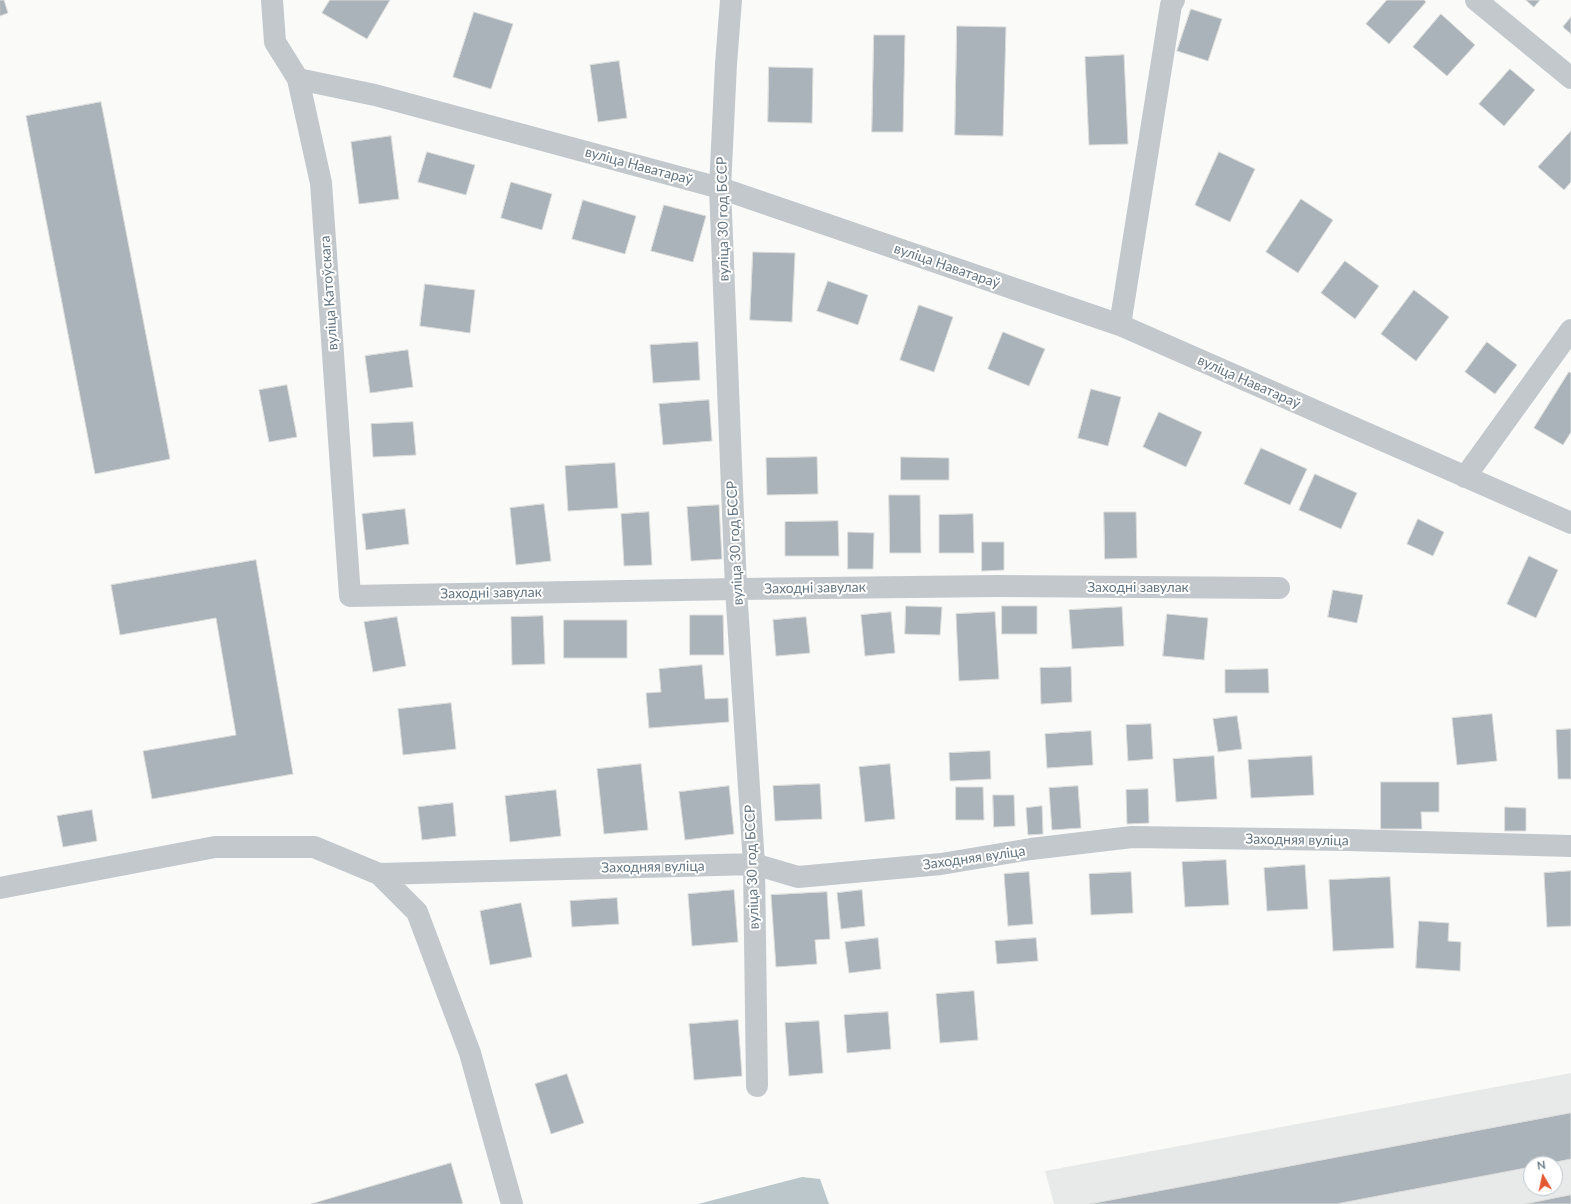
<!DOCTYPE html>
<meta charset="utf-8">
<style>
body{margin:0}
#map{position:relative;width:1571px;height:1204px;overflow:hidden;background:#fafaf8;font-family:Lato,sans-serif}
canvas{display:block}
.north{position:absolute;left:1523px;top:1156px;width:40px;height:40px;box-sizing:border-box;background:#fff;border:1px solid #c1c8cd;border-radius:50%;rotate:351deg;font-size:11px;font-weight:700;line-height:16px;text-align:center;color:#657683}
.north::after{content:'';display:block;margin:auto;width:14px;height:18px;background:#e4572e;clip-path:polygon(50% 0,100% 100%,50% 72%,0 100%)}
</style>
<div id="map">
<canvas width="1571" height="1204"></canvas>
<div class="north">N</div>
</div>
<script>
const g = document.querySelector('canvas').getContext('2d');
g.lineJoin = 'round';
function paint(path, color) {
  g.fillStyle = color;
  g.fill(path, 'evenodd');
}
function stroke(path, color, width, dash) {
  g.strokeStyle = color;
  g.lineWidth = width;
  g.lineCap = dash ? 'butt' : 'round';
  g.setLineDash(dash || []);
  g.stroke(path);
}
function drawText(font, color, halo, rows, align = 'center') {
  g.font = font + ' Lato,sans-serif';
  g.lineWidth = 4;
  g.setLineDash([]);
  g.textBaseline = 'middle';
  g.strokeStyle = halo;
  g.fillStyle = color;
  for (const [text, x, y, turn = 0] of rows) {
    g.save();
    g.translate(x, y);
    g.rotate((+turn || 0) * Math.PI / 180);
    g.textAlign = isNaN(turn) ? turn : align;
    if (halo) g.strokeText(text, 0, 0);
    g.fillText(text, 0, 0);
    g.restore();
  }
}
const built = new Path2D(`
 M1571 1073V1204H1054L1045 1171ZM1531 1164H1555V1188H1531Z`);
const water = new Path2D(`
 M802 1177 820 1179 829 1204H698Z`);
const building = new Path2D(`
 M0 0H4L8 13 0 16Z
 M330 0H390L367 39 322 13Z
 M1387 0H1424L1426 2 1389 44 1366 24Z
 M1526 0H1540L1534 7Z
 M1191 9 1222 19 1208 61 1177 51Z
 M474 12 513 24 491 89 453 77Z
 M1441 14 1475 45 1447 76 1413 47Z
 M1571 17V34L1563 27Z
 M957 26 1006 27 1003 136 955 135Z
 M874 35H905L903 132H872Z
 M1124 55 1128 144 1089 145 1085 57Z
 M619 61 627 118 598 122 590 65Z
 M769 67 813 68 812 123 768 122Z
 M1510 69 1535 90 1504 126 1479 104Z
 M101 102 170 459 95 474 26 116Z
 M1571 131V182L1564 190 1538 167Z
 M391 136 399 199 359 204 351 142Z
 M427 152 475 165 466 195 418 182Z
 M1219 152 1255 169 1230 222 1195 205Z
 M511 182 552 194 542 230 501 218Z
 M1301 199 1333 220 1298 273 1266 252Z
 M583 200 636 216 625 254 572 239Z
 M664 205 706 216 693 262 651 251Z
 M753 252 795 253 792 322 750 320Z
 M1345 261 1379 286 1355 319 1321 293Z
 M828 281 868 295 858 325 817 311Z
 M425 284 475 290 470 333 420 326Z
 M1414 290 1449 317 1416 361 1381 334Z
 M919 305 953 317 934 372 900 360Z
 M1003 332 1045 349 1029 386 988 369Z
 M698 342 700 380 653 383 650 345Z
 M1487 342 1517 365 1495 394 1465 372Z
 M408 350 413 387 370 393 365 356Z
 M1569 372 1571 373V432L1563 445 1534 428Z
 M287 385 297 437 269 442 259 390Z
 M1091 389 1121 397 1108 446 1078 438Z
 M709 400 712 441 663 445 659 404Z
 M1159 412 1202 432 1186 467 1143 447Z
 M413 422 416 455 373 457 371 424Z
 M1261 448 1307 469 1290 505 1244 484Z
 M817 457 818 494 767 495 766 458Z
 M901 457 949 458V480H901Z
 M615 463 618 508 568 511 565 466Z
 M1315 474 1357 493 1341 529 1299 510Z
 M889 495H920L921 553H890Z
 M544 504 551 561 516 565 510 508Z
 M719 505 722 559 691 561 687 507Z
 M405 509 409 544 366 550 362 514Z
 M649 512 652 565 624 566 621 514Z
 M1104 512H1136L1137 558 1105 559Z
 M973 514 974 553H939V515Z
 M1418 519 1444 532 1433 556 1407 544Z
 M838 521 839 556H785V522Z
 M848 532 874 533 873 569H848Z
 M982 542H1004V570L982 571Z
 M1529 556 1558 570 1536 618 1507 604Z
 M256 560 293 774 152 799 143 751 236 735 216 618 120 635 111 585Z
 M1333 590 1363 595 1357 623 1328 617Z
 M906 606 942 607 940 635 905 634Z
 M1002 606H1037V634H1002Z
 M1122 607 1124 646 1072 649 1069 610Z
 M891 612 895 653 865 656 861 615Z
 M995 612 999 679 959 681 956 614Z
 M1167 614 1208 618 1204 660 1163 656Z
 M690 615H723L724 655H690Z
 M543 616 545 664 512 665 511 617Z
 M397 617 406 666 373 672 364 622Z
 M806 617 810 653 776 656 773 620Z
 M564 620H627V658H564Z
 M702 665 705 699 728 698 729 722 649 728 646 693 661 692 659 669Z
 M1071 667 1072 702 1041 704 1040 668Z
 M1268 669 1269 693H1225V670Z
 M451 703 456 749 403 755 398 709Z
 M1492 714 1497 761 1457 765 1452 718Z
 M1237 716 1242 749 1218 752 1213 719Z
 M1151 724 1153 759 1128 761 1126 725Z
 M1571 729V779H1558L1556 730Z
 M1091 731 1093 765 1047 768 1045 734Z
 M990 751 991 779 950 781 949 753Z
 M1214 756 1217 799 1176 802 1173 759Z
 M1312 756 1314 795 1251 798 1248 760Z
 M641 764 648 830 604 834 597 769Z
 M890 764 895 819 865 822 859 767Z
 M1381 782H1439V812H1421L1422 829H1381Z
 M820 784 822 819 775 821 773 786Z
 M729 786 734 834 685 840 679 792Z
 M1078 786 1081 828 1052 830 1049 788Z
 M956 787H983L984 820H956Z
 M1148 789 1149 823 1127 824 1126 790Z
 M556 790 561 836 510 842 505 796Z
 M993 795H1014L1015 826 994 827Z
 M453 803 456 836 422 840 418 807Z
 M1042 806 1043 834 1028 835 1026 808Z
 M1505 807 1526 808V831H1505Z
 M92 810 97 841 63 847 57 816Z
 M1226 860 1229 905 1185 907 1182 862Z
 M1305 865 1308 909 1267 911 1264 868Z
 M1571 871V926L1547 927 1544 873Z
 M1029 872 1033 924 1008 926 1004 874Z
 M1131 872 1133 913 1091 915 1089 874Z
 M1390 877 1394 948 1333 951 1329 880Z
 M734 890 738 942 692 946 688 894Z
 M862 890 865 926 841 929 837 893Z
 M827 892 830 939 815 940 817 964 776 967 771 895Z
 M617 898 619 924 572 927 570 901Z
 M521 903 532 957 490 965 480 911Z
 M1419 921 1449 923 1448 941 1461 942 1460 971 1416 968Z
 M878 938 881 969 849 973 845 942Z
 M1036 938 1038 961 997 964 995 941Z
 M974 991 978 1040 940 1043 936 994Z
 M888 1012 891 1049 847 1053 844 1015Z
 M738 1020 742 1076 694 1080 689 1024Z
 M819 1021 823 1073 789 1076 785 1023Z
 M567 1074 584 1123 551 1134 535 1084Z
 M1571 1113V1159L1546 1164H1531V1167L1336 1204H1090Z
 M451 1163 463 1204H311Z
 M1571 1195V1204H1525Z`);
const minor = new Path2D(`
 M272 0 275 42 298 79 321 183 350 596 736 589 998 586 1279 588
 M731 0 726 64 720 188 736 589 754 864 757 1086
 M1476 0 1571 78
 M298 79 375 95 720 188 1120 325 1571 523
 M1120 325 1171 5 1174 0
 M1465 477 1571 330
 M379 874 754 864 798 877 941 864 1031 849 1132 837 1347 840 1571 846
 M0 888 215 847H314L379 874 417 912 470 1053 512 1204`);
const streetNames = [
 ["вуліца Наватараў",639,166,15],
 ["вуліца 30 год БССР",723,219,-91],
 ["вуліца Наватараў",947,266,19],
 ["вуліца Катоўскага",329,293,-94],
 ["вуліца Наватараў",1249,382,24],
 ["вуліца 30 год БССР",735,543,-93],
 ["Заходні завулак",1138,587],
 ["Заходні завулак",815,588,-1],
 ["Заходні завулак",491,593,-1],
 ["Заходняя вуліца",1297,840,1],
 ["Заходняя вуліца",974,858,-8],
 ["Заходняя вуліца",653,867,-1],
 ["вуліца 30 год БССР",752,867,-92]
];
paint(built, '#e8e9e9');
paint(water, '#bbc7cb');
paint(building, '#aab3b9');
stroke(building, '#dcdcda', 1);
stroke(minor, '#c3c8cc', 22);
drawText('14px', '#657683', '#fff', streetNames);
</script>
